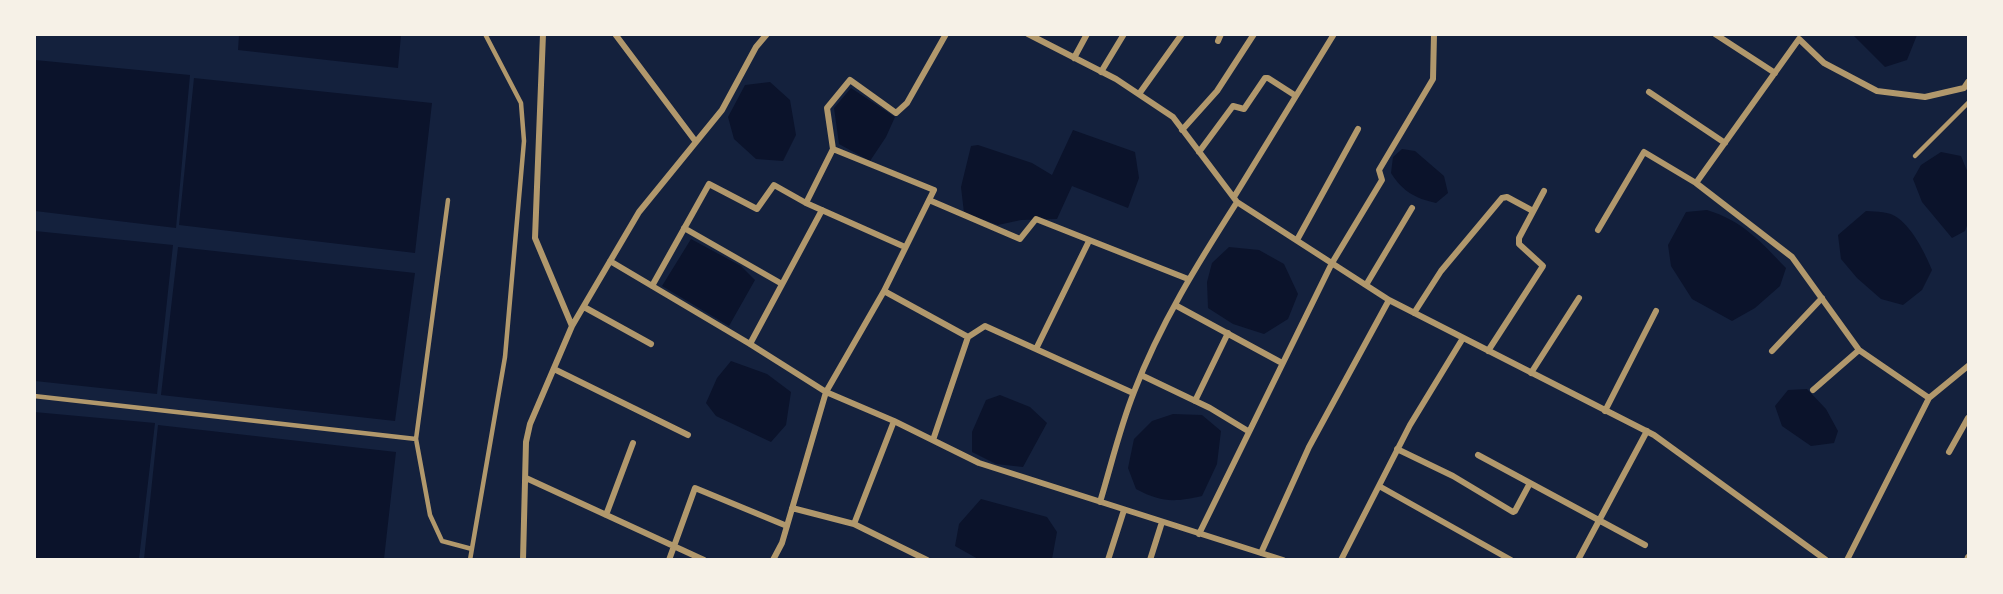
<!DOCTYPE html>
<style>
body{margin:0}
#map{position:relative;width:2003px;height:594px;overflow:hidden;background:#14213d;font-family:"Asap Condensed",sans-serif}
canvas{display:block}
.frame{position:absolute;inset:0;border:36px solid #f6f1e7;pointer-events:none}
</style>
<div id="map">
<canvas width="2003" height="594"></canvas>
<div class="frame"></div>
</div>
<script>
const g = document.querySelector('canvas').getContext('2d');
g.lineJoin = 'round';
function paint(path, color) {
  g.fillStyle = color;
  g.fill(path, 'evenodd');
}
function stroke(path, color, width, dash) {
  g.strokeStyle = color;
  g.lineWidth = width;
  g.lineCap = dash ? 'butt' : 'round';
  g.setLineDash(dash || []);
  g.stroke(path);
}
const water = new Path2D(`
 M239 35H401L398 68 238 50Z
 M1853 35H1917L1907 60 1885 67Z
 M35 60 190 75 176 228 35 211Z
 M194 78 432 103 415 253 179 225Z
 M770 82 790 100 796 135 783 161 756 159 734 139 728 117 745 85Z
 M851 88 895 117 886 137 870 161 839 144 834 108Z
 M1073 130 1135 152 1139 178 1128 208 1072 186 1057 219 1021 220 998 225 964 213 961 187 971 146 978 145 1032 163 1052 175Z
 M1402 149 1415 151 1444 176 1448 193 1436 203C1415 198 1403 192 1391 173L1393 157Z
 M1941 152 1961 156 1968 173V223L1965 231 1952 238 1922 202 1913 179 1921 165Z
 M1707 210C1743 221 1761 242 1786 268L1780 286 1755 308 1732 321 1692 299 1671 266 1668 245 1686 212Z
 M1866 211C1877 212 1889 211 1898 218 1913 229 1925 253 1932 270L1922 290 1903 305 1881 299 1857 278 1841 259 1838 235Z
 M35 231 173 245 157 394 35 381Z
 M691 239 741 266 755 280 729 326 662 286Z
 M178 247 415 273 395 421 161 395Z
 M1229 247 1259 250 1284 264 1298 294 1288 319 1264 334 1233 324 1208 308 1207 282 1212 263Z
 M731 361 767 374 791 392 786 425 771 442 716 416 706 403 717 378Z
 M1807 389 1826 409 1838 431 1834 443 1811 446 1782 426 1775 406 1788 390Z
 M1000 395 1030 407 1047 423 1023 467 996 464 972 452V432L986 400Z
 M34 412 155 423 139 559H35Z
 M1173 414 1202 415 1221 431 1217 464 1202 496C1175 502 1162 503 1136 489L1128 468 1134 439 1152 421Z
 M158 425 396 452 384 559H144Z
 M981 499 1047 517 1057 532 1052 559H978L955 546 959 524Z`);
const service = new Path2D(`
 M1915 156 1968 103
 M448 200 416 439 430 515 442 541 472 549
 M34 396 416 439
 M470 560 505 357 524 141 521 103 485 34`);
const minor = new Path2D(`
 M543 34 535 238 572 326
 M615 34 696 142
 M1028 34 1116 79 1173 117 1237 202 1389 300 1654 435 1826 560
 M1715 34 1775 73
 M1218 41 1221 34
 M1074 58 1087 34
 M1101 72 1124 34
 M1649 92 1725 143
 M1139 94 1182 34
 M1182 130 1217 91 1254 34
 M1199 152 1233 106 1244 109 1265 78H1268L1296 96
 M1234 197 1334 34
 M929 200 1020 239 1036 219 1188 279
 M806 203 833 149
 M684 228 782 284
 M1598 230 1644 152 1696 183
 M1297 240 1358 129
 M610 261 750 344 826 392 894 421 979 463 1283 560
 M1366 285 1412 208
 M652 286 709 184 757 209 774 185 806 203 905 247
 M884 291 968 337 985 326 1133 393
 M1175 305 1282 363
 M584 307 651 344
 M1414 313 1441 271 1502 198 1507 197 1533 211
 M750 344 822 210
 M1036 349 1089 241
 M1488 351 1543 266 1519 244V238L1544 191
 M1772 351 1822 298
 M554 369 688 435
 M1531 373 1579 298
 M1141 375 1210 408 1248 431
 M1813 390 1859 350
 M1929 398 1859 350 1792 257 1696 183 1799 39 1824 63 1877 91 1925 97 1964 88 1968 82
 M1195 401 1228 333
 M1605 411 1656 311
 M933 440 968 337
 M1397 449 1453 476 1513 512 1515 511 1530 483
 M1949 452 1968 418
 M1478 455 1645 545
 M526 478 704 560
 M1379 486 1511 560
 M1100 502C1111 466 1120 427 1134 392 1160 324 1198 263 1237 202
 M792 508 854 524 927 560
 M606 515 633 443
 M854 524 894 421
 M1199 534 1332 263 1382 180 1379 170 1433 79 1434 34
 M1261 553 1309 447 1389 300
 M523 560 526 442 530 424 572 326 639 212 722 110 756 47 767 34
 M669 560 695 488 787 526
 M773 560 782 543 826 392 884 291 934 190 833 149 827 108 850 80 896 113 907 103 946 34
 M1108 560 1124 510
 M1150 560 1162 522
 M1341 560 1410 425 1463 338
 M1578 560 1647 431
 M1847 560 1929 398 1968 366
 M1967 560 1968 557`);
paint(water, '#0b132b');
stroke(service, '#b1986c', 4.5);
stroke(minor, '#b1986c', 6);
</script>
